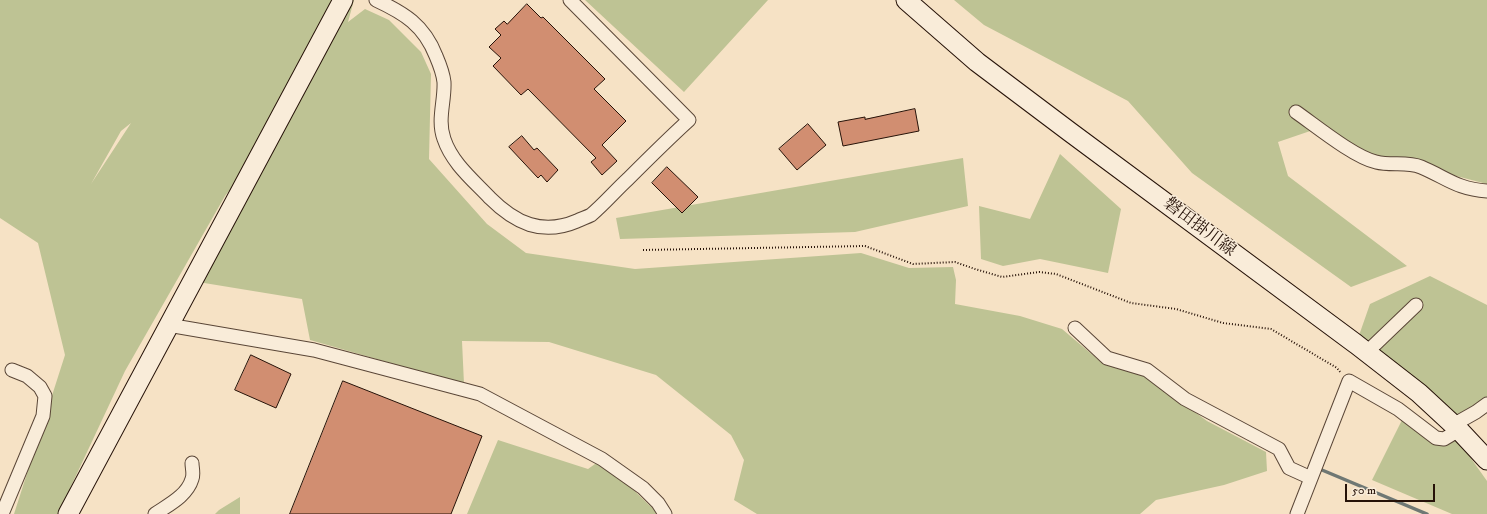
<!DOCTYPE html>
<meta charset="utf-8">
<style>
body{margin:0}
#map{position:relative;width:1487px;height:514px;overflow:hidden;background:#f6e2c5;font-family:"IM FELL DW Pica",serif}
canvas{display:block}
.scale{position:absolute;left:1345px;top:484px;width:90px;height:18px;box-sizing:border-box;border:2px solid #261208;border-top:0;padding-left:5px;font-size:12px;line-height:14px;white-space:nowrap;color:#261208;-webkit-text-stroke:3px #f9ecd9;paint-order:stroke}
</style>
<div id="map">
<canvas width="1487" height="514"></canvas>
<div class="scale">50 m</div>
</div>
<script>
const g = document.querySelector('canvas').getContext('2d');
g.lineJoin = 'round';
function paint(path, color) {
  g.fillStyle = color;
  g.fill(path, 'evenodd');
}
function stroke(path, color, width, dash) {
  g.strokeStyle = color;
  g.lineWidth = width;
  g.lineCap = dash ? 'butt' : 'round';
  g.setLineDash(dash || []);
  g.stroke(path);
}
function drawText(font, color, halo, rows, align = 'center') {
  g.font = font + ' "IM FELL DW Pica","Noto Serif JP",serif';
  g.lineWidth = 3;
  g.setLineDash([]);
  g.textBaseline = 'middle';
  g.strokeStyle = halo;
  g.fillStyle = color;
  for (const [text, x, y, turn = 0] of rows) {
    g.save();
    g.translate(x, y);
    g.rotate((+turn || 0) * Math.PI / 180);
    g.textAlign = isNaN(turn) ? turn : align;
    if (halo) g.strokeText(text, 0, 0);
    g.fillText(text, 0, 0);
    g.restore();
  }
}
const green = new Path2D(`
 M0 0H354L348 22 365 9 389 20 421 52 431 74 429 159 487 224 526 253 635 269 861 253 909 268 953 267 956 280 955 304 1020 316 1062 329 1101 362 1146 376 1207 421 1266 452 1267 471 1224 485 1156 500 1140 514H757L734 500 744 460 731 435 656 375 549 342 462 341 464 384 310 340 302 299 192 281 261 149 225 196 125 371 58 514H14L65 355 38 243 0 218ZM131 123 91 184 121 131Z
 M585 0H768L684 92Z
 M954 0H1487V184L1410 164 1353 157 1319 128 1278 142 1288 176 1407 266 1351 287 1192 173 1128 101 984 25Z
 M1060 154 1121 209 1108 273 1040 259 1003 266 981 259 979 206 1030 219Z
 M963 158 968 206 855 232 620 239 616 218Z
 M1430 276 1487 305V401L1453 425 1356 344 1370 304Z
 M1405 414 1436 438 1453 433 1487 481V514H1452L1372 480Z
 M498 440 588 469 602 459 649 505 661 514H467Z
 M240 497V514H215L219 510Z`);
const stream = new Path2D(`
 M1322 470 1427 514`);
const building = new Path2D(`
 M527 4 541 18 543 17 605 79 594 89 626 121 602 145 617 161 602 175 591 162 596 158 528 89 521 95 493 66 501 58 489 47 501 35 495 29 504 21 507 24Z
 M915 109 919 131 843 146 838 122 865 117V119Z
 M808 124 826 145 797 170 779 149Z
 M522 136 534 150 537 148 558 170 547 182 541 175 538 178 509 147Z
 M667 167 698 197 682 213 652 183Z
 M251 355 291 374 276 408 235 390Z
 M343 381 482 436 451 514H290Z`);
const path = new Path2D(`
 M643 250 865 246 913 264 955 262 975 269 1002 277 1039 272 1056 274 1131 303 1176 309 1223 323 1271 329 1337 368 1341 373`);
const street = new Path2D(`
 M376 0C404 13 424 25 436 56 439 63 443 73 444 82 445 101 437 120 444 139 452 163 473 180 490 198 515 223 542 236 577 221 581 219 587 217 591 215 604 204 616 190 628 179 648 159 668 139 689 120L570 0
 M1296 112C1316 126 1354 157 1376 162 1391 166 1407 161 1421 167 1447 178 1457 189 1487 191
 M168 325 314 350 480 394 602 459 643 488 658 503 665 514
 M1075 328 1107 358 1147 370 1185 399 1279 449 1289 468 1311 478
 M1367 352 1416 305
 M1453 425 1476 412 1487 404
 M2 514 43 416 45 396 40 387 27 376 12 370
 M155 514C168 505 187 496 192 479 194 474 192 468 192 463
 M1297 514 1349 381 1398 409 1436 438 1444 439 1459 430`);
const secondary = new Path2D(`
 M906 0 977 62 1070 132 1356 344 1419 393 1459 430 1487 460
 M68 514 343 0`);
const streetNames = [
 ["磐田掛川線",1199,228,37]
];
paint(green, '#bec394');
stroke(stream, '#6f7874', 3.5);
paint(building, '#d18e71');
stroke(building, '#261208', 1);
stroke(street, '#5a4637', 15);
stroke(secondary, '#261208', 21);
stroke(path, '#261208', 2, [1, 2]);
stroke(street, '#f9ecd9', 13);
stroke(secondary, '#f9ecd9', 19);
drawText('17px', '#261208', '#f9ecd9', streetNames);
</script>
